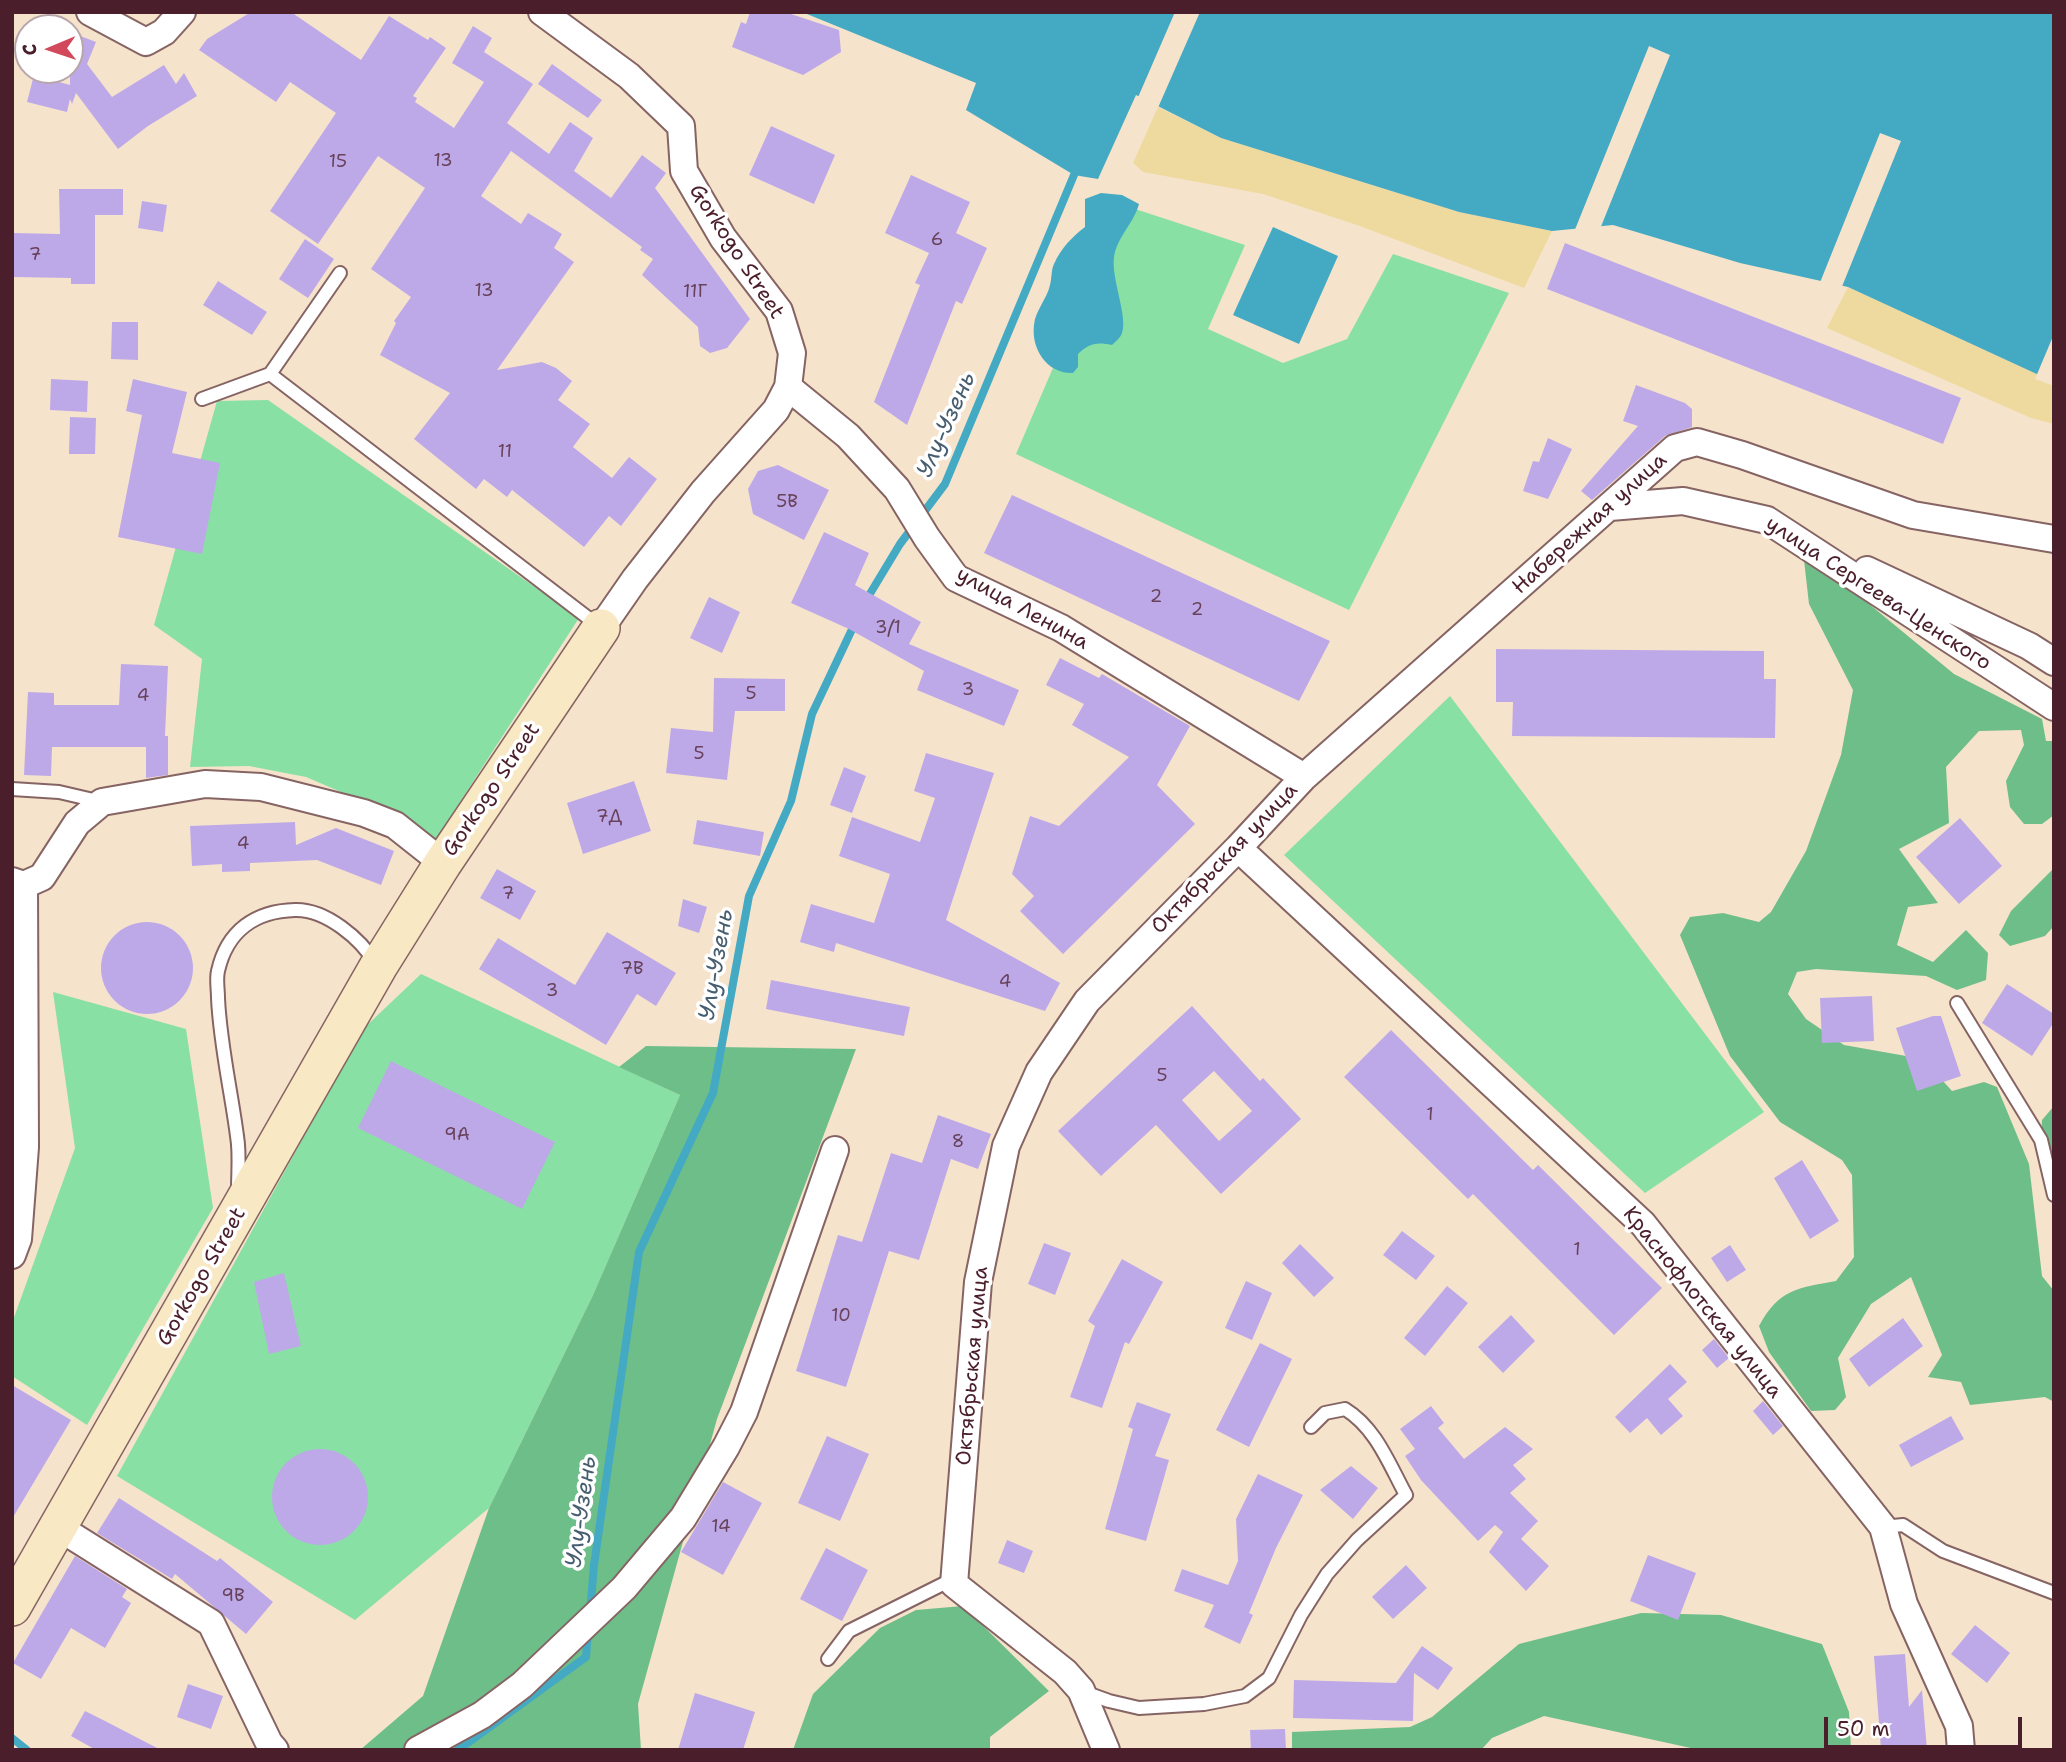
<!DOCTYPE html>
<meta charset="utf-8">
<style>
body{margin:0}
#map{position:relative;width:2066px;height:1762px;overflow:hidden;background:#f6e3cc;font-family:"Shantell Sans",sans-serif}
canvas{display:block}
.frame{position:absolute;inset:0;border:14px solid #4a1f2b;pointer-events:none}
.north{position:absolute;left:14px;top:14px;width:70px;height:70px;box-sizing:border-box;background:#fff;border:2px solid #b7a5aa;border-radius:50%;rotate:268deg;font-size:19px;font-weight:700;line-height:28px;text-align:center;color:#4a1f2b}
.north::after{content:'';display:block;margin:auto;width:24px;height:32px;background:#d1495b;clip-path:polygon(50% 0,100% 100%,50% 72%,0 100%)}
.scale{position:absolute;left:1824px;top:1717px;width:198px;height:32px;box-sizing:border-box;border:4px solid #4a1f2b;border-top:0;padding-left:9px;font-size:21px;line-height:24px;white-space:nowrap;color:#4a1f2b;-webkit-text-stroke:5px #fff;paint-order:stroke}
</style>
<div id="map">
<canvas width="2066" height="1762"></canvas>
<div class="frame"></div>
<div class="north">С</div>
<div class="scale">50 m</div>
</div>
<script>
const g = document.querySelector('canvas').getContext('2d');
g.lineJoin = 'round';
function paint(path, color) {
  g.fillStyle = color;
  g.fill(path, 'evenodd');
}
function stroke(path, color, width, dash) {
  g.strokeStyle = color;
  g.lineWidth = width;
  g.lineCap = dash ? 'butt' : 'round';
  g.setLineDash(dash || []);
  g.stroke(path);
}
function drawText(font, color, halo, rows, align = 'center') {
  g.font = font + ' "Shantell Sans",sans-serif';
  g.lineWidth = 7;
  g.setLineDash([]);
  g.textBaseline = 'middle';
  g.strokeStyle = halo;
  g.fillStyle = color;
  for (const [text, x, y, turn = 0] of rows) {
    g.save();
    g.translate(x, y);
    g.rotate((+turn || 0) * Math.PI / 180);
    g.textAlign = isNaN(turn) ? turn : align;
    if (halo) g.strokeText(text, 0, 0);
    g.fillText(text, 0, 0);
    g.restore();
  }
}
const green = new Path2D(`
 M1123 205 1245 245 1208 329 1283 363 1347 339 1393 254 1509 293 1349 610 1016 454Z
 M268 400 579 618 434 842 402 818 306 777 249 766 190 767 202 659 154 625 217 401Z
 M1450 696 1764 1112 1645 1193 1284 855Z
 M421 974 680 1095 593 1295 489 1508 355 1620 117 1476 363 1029Z
 M53 992 186 1029 213 1208 87 1425 12 1376V1323L75 1148Z`);
const forest = new Path2D(`
 M1804 560 1823 566 1954 674 2042 719 2046 741H2054V815L2042 824H2024L2010 807 2006 781 2024 745 2021 730 1979 731 1946 767 1949 823 1899 849 1938 903 1908 907 1897 945 1933 962 1966 930 1988 953 1986 980 1957 990 1926 976 1816 969 1797 972 1788 994 1806 1019 1844 1045 1923 1059 1952 1091 1984 1082 1997 1087 2029 1164 2042 1276 2054 1291V1402L2045 1397 1970 1405 1961 1382 1928 1377 1942 1355 1911 1277 1871 1304 1838 1358 1846 1397 1835 1410 1811 1411 1769 1352 1759 1326C1779 1289 1798 1288 1836 1281L1854 1257 1852 1175 1842 1160 1780 1122 1730 1056 1680 935 1690 917 1723 913 1759 922 1771 912 1806 851 1841 755 1853 690 1809 604Z
 M2054 868V926L2045 936 2010 946 1999 935 2011 911Z
 M646 1046 856 1049 717 1419 638 1704 641 1750H360L423 1696 489 1508 593 1295 680 1095 619 1067Z
 M2054 1106V1167L2041 1140 2042 1120Z
 M963 1606 1049 1691 990 1737V1750H793L813 1694 880 1628 916 1610Z
 M1641 1613 1721 1615 1822 1644 1849 1712 1851 1750H1700L1544 1716 1492 1738 1481 1750H1292V1732L1410 1727 1432 1717 1519 1644Z`);
const sand = new Path2D(`
 M1158 107 1221 138 1459 212 1552 231 1524 288 1357 225 1263 194 1143 172 1133 163Z
 M1848 287 2054 382V424L2031 418 1827 328Z`);
const water = new Path2D(`
 M802 12H2054V382L1848 287 1740 263 1613 225 1552 231 1459 212 1221 138 1136 95 1098 179 1074 175 966 110 976 83Z
 M1101 193 1122 195 1139 204C1134 223 1117 237 1114 257 1111 279 1128 316 1122 333 1121 337 1115 342 1112 345 1097 342 1090 343 1078 354V367L1073 373C1047 374 1031 349 1034 325 1035 311 1047 299 1050 285 1052 278 1051 270 1054 264 1061 248 1072 237 1085 227V199Z
 M1273 227 1338 256 1299 344 1233 315Z`);
const pier = new Path2D(`
 M718 12H757L747 35 714 21Z
 M1175 12H1200L1157 110 1138 100 1113 155Z
 M1649 46 1670 55 1600 229 1574 232Z
 M1880 133 1901 141 1841 289 1819 285Z
 M2054 334V386L2035 379Z`);
const stream = new Path2D(`
 M865 602 900 544 945 484 1074 175
 M590 1613 594 1565 639 1252 713 1093 749 896 791 801 812 714 855 623
 M12 1738 27 1750
 M458 1750 586 1657 588 1632`);
const building = new Path2D(`
 M251 12H291L361 60 389 16 428 40 430 37 446 48 413 96 417 98 415 102 454 128 484 82 452 63 473 26 492 38 484 52 533 84 507 123 549 154 570 122 593 138 574 171 611 198 642 155 666 173 655 188 750 319 727 348 710 353 700 346 698 327 642 275 653 259 640 250 642 247 511 151 481 196 521 224 528 213 562 234 554 248 574 262 497 370 542 362 556 368 572 381 558 400 590 424 573 447 612 478 629 457 657 479 621 526 609 516 584 547 512 490 507 497 484 479 476 489 414 439 450 393 380 355 396 323 394 321 411 297 371 269 425 188 378 156 318 244 270 211 336 113 290 82 276 102 199 50 207 39Z
 M750 12H785L839 30 841 52 803 75 732 47 741 22 746 24Z
 M70 32 96 42 87 64 112 97 164 65 176 84 184 73 197 96 148 126 118 149 76 93 72 104 70 99 67 112 27 102 34 75 70 85Z
 M552 64 602 100 588 118 538 84Z
 M771 126 835 155 814 204 749 175Z
 M911 175 970 202 956 233 987 248 962 304 956 301 907 425 874 402 920 285 915 283 929 253 885 233Z
 M59 189H123V215H95V284H71V278L12 277V233L60 234Z
 M142 201 167 205 163 232 138 228Z
 M305 239 334 259 308 298 279 279Z
 M1565 243 1961 398 1943 444 1547 289Z
 M218 281 267 312 252 335 203 305Z
 M112 322H138V360L111 359Z
 M51 379 88 381 87 412 50 410Z
 M133 379 187 392 172 453 220 463 202 554 118 537 142 415 126 411Z
 M1636 385 1685 403 1692 409V427L1665 436 1592 500 1581 491 1638 426 1623 421Z
 M70 417 96 418 95 454H69Z
 M1548 438 1572 449 1548 499 1523 491 1533 461 1539 462Z
 M778 465 829 490 804 540 753 514 748 489 758 471Z
 M1012 495 1330 641 1299 701 984 553Z
 M824 532 869 553 855 585 921 622 909 644 1019 690 1004 726 917 690 924 671 849 629 791 603Z
 M709 597 740 612 722 653 690 638Z
 M1496 649 1764 651V679H1776L1775 738 1512 736 1513 702H1496Z
 M1060 658 1099 678 1102 674 1190 726 1157 785 1195 824 1063 954 1020 911 1034 896 1012 874 1030 816 1059 826 1129 757 1072 725 1084 704 1046 685Z
 M121 664 168 666 165 736H168V775L146 778V747H52L51 776 24 775 28 692 54 693V705H119Z
 M714 678 785 679V711H735L727 780 666 773 671 728 713 732Z
 M926 753 994 773 946 920 1060 983 1045 1011 836 943 834 952 800 942 811 904 874 923 890 874 839 856 852 817 920 842 935 798 914 791Z
 M844 767 866 776 852 813 830 805Z
 M634 781 651 831 583 854 567 803Z
 M1960 818 2002 866 1959 904 1916 857Z
 M697 820 764 832 760 856 693 844Z
 M295 822 296 845 336 828 394 851 381 885 317 860 250 863V871L222 872V864L192 866 190 826Z
 M497 869 536 891 520 920 480 898Z
 M683 899 707 907 699 933 678 926Z
 M101 968a46 46 0 1 1 92 0a46 46 0 1 1-92 0Z
 M607 932 676 973 656 1006 637 994 606 1045 479 969 498 938 575 985Z
 M771 980 910 1007 904 1036 766 1009Z
 M2007 984 2054 1014V1022L2032 1056 1982 1023Z
 M1872 996 1874 1041 1822 1043 1820 998Z
 M1192 1006 1260 1081 1263 1078 1301 1119 1221 1194 1156 1125 1101 1176 1058 1131ZM1214 1071 1252 1111 1219 1141 1182 1100Z
 M1933 1016H1941L1961 1076 1917 1091 1896 1028Z
 M1391 1030 1533 1170 1538 1165 1662 1288 1614 1335 1473 1194 1468 1199 1344 1077Z
 M391 1061 555 1142 522 1209 358 1128Z
 M938 1115 991 1134 978 1169 951 1159 919 1260 889 1251 846 1387 796 1371 838 1235 862 1242 891 1153 922 1163Z
 M1802 1160 1839 1221 1810 1239 1774 1178Z
 M1402 1231 1435 1256 1416 1280 1383 1255Z
 M1044 1243 1071 1253 1055 1295 1028 1284Z
 M1300 1244 1334 1278 1314 1297 1282 1263Z
 M1730 1245 1746 1270 1727 1282 1711 1258Z
 M1122 1259 1163 1282 1129 1344 1125 1342 1102 1408 1070 1397 1095 1326 1088 1321Z
 M284 1273 301 1346 269 1354 254 1282Z
 M1246 1281 1272 1293 1252 1340 1225 1328Z
 M1447 1286 1468 1303 1425 1356 1404 1338Z
 M1511 1315 1535 1341 1503 1373 1478 1347Z
 M1903 1318 1923 1346 1869 1387 1849 1359Z
 M1714 1339 1729 1358 1717 1368 1702 1350Z
 M1260 1343 1292 1359 1249 1447 1216 1430Z
 M1670 1364 1687 1382 1668 1399 1683 1416 1661 1435 1647 1418 1630 1433 1615 1417Z
 M12 1385 71 1420 12 1519Z
 M1763 1401 1783 1426 1773 1435 1753 1411Z
 M1137 1402 1171 1414 1155 1456 1169 1460 1146 1541 1105 1529 1133 1429 1128 1427Z
 M1431 1406 1444 1423 1438 1428 1464 1459 1505 1427 1533 1449 1513 1465 1526 1479 1510 1493 1538 1521 1521 1539 1549 1566 1526 1591 1489 1552 1503 1532 1495 1525 1478 1541 1421 1480 1405 1456 1415 1449 1400 1429Z
 M1951 1416 1964 1439 1911 1467 1899 1445Z
 M827 1436 869 1454 840 1521 798 1503Z
 M272 1497a48 48 0 1 1 96 0a48 48 0 1 1-96 0Z
 M1351 1466 1378 1488 1353 1519 1320 1490Z
 M1258 1474 1303 1495 1276 1548 1249 1613 1253 1615 1240 1644 1204 1627 1214 1605 1174 1591 1182 1569 1228 1585 1238 1561 1236 1519Z
 M723 1482 762 1503 723 1575 681 1552Z
 M119 1498 217 1561 220 1558 273 1602 246 1634 175 1574 172 1579 97 1533Z
 M1007 1540 1033 1551 1024 1573 998 1563Z
 M826 1548 868 1570 842 1621 800 1599Z
 M1648 1555 1696 1573 1678 1620 1630 1601Z
 M75 1556 127 1589 122 1597 131 1603 105 1648 71 1628 41 1679 13 1663Z
 M1406 1565 1427 1588 1393 1619 1372 1597Z
 M1975 1625 2010 1653 1987 1683 1951 1654Z
 M1422 1646 1453 1668 1438 1690 1414 1673 1413 1721 1293 1718 1294 1680 1396 1683Z
 M1905 1654 1909 1707 1922 1690 1927 1750H1881L1874 1656Z
 M188 1684 223 1696 211 1729 177 1717Z
 M695 1693 755 1712 743 1750H678Z
 M85 1711 105 1721 161 1750H96L71 1736Z
 M1285 1729 1286 1750H1251L1250 1730Z`);
const lane = new Path2D(`
 M340 273 270 374 600 627
 M202 399 270 374
 M12 789 59 792 102 802
 M1957 1003 2041 1140 2054 1195
 M238 1190C238 1172 240 1153 237 1136 231 1090 220 1044 218 998 218 989 216 979 218 971 227 931 255 911 295 910 326 909 361 939 376 964
 M1883 1527 1903 1525 1943 1551 2054 1593
 M828 1659 849 1631 945 1583 954 1584
 M1084 1692 1109 1701 1139 1708 1204 1704 1245 1696 1269 1678 1301 1615 1327 1574 1357 1540 1406 1495C1389 1464 1376 1428 1345 1409L1325 1413 1311 1427`);
const street = new Path2D(`
 M90 12 146 42 164 32 182 12
 M542 12 629 76 681 126 684 171 723 238 779 311 792 353 788 387 776 410 703 492 635 579 601 628
 M788 387 848 436 897 489 927 538 956 578 1061 628 1304 777
 M1610 507 1683 501 1767 520 2054 707
 M1867 570 2029 646 2054 662
 M1238 848 1643 1224 1883 1527 1904 1604 1959 1726 1961 1750
 M12 881 24 885 25 1147 18 1239 12 1255
 M24 885 42 877 77 823 102 802 205 784 261 787 364 813 395 825 443 863
 M58 1527 211 1623 269 1743 275 1750
 M418 1750 482 1715 522 1685 624 1588 683 1518 726 1447 744 1412 835 1150
 M1106 1750 1081 1690 1065 1672 954 1584 978 1282 1006 1146 1039 1072 1087 1001 1238 848 1304 777 1675 448 1697 442 1742 455 1913 515 2054 539`);
const secondary = new Path2D(`
 M12 1607 378 967 443 863 601 628`);
const numberNames = [
 ["13",443,161],
 ["15",338,162],
 ["6",937,240],
 ["7",35,255],
 ["13",484,291],
 ["11Г",695,292],
 ["11",505,452],
 ["5В",787,502],
 ["2",1156,597],
 ["2",1197,610],
 ["3/1",888,628],
 ["3",968,690],
 ["5",751,694],
 ["4",143,696],
 ["5",699,754],
 ["7Д",609,817],
 ["4",243,844],
 ["7",508,894],
 ["7В",632,969],
 ["4",1005,982],
 ["3",552,991],
 ["5",1162,1076],
 ["1",1430,1115],
 ["9А",457,1135],
 ["8",958,1142],
 ["1",1577,1250],
 ["10",841,1316],
 ["14",721,1527],
 ["9В",233,1596]
];
const streetNames = [
 ["Gorkogo Street",736,252,57],
 ["Набережная улица",1590,524,-42],
 ["улица Сергеева-Ценского",1878,594,33],
 ["улица Ленина",1022,609,29],
 ["Gorkogo Street",492,790,-56],
 ["Октябрьская улица",1225,859,-46],
 ["Gorkogo Street",202,1277,-60],
 ["Краснофлотская улица",1702,1303,51],
 ["Октябрьская улица",973,1366,-85]
];
const waterNames = [
 ["Улу-Узень",947,425,-66],
 ["Улу-Узень",717,965,-80],
 ["Улу-Узень",582,1512,-82]
];
paint(green, '#88e0a4');
paint(forest, '#6ebe8a');
paint(sand, '#eeda9e');
paint(water, '#44aac4');
paint(pier, '#f6e3cc');
stroke(stream, '#44aac4', 8);
paint(building, '#bea9e8');
stroke(lane, '#866463', 16);
stroke(street, '#866463', 30);
stroke(secondary, '#866463', 40);
stroke(lane, '#fff', 12);
stroke(street, '#fff', 26);
stroke(secondary, '#f8e8c3', 37);
drawText('18px', '#67425a', null, numberNames);
drawText('21px', '#4a1f2b', '#fff', streetNames);
drawText('italic 23px', '#475e70', '#fff', waterNames);
</script>
